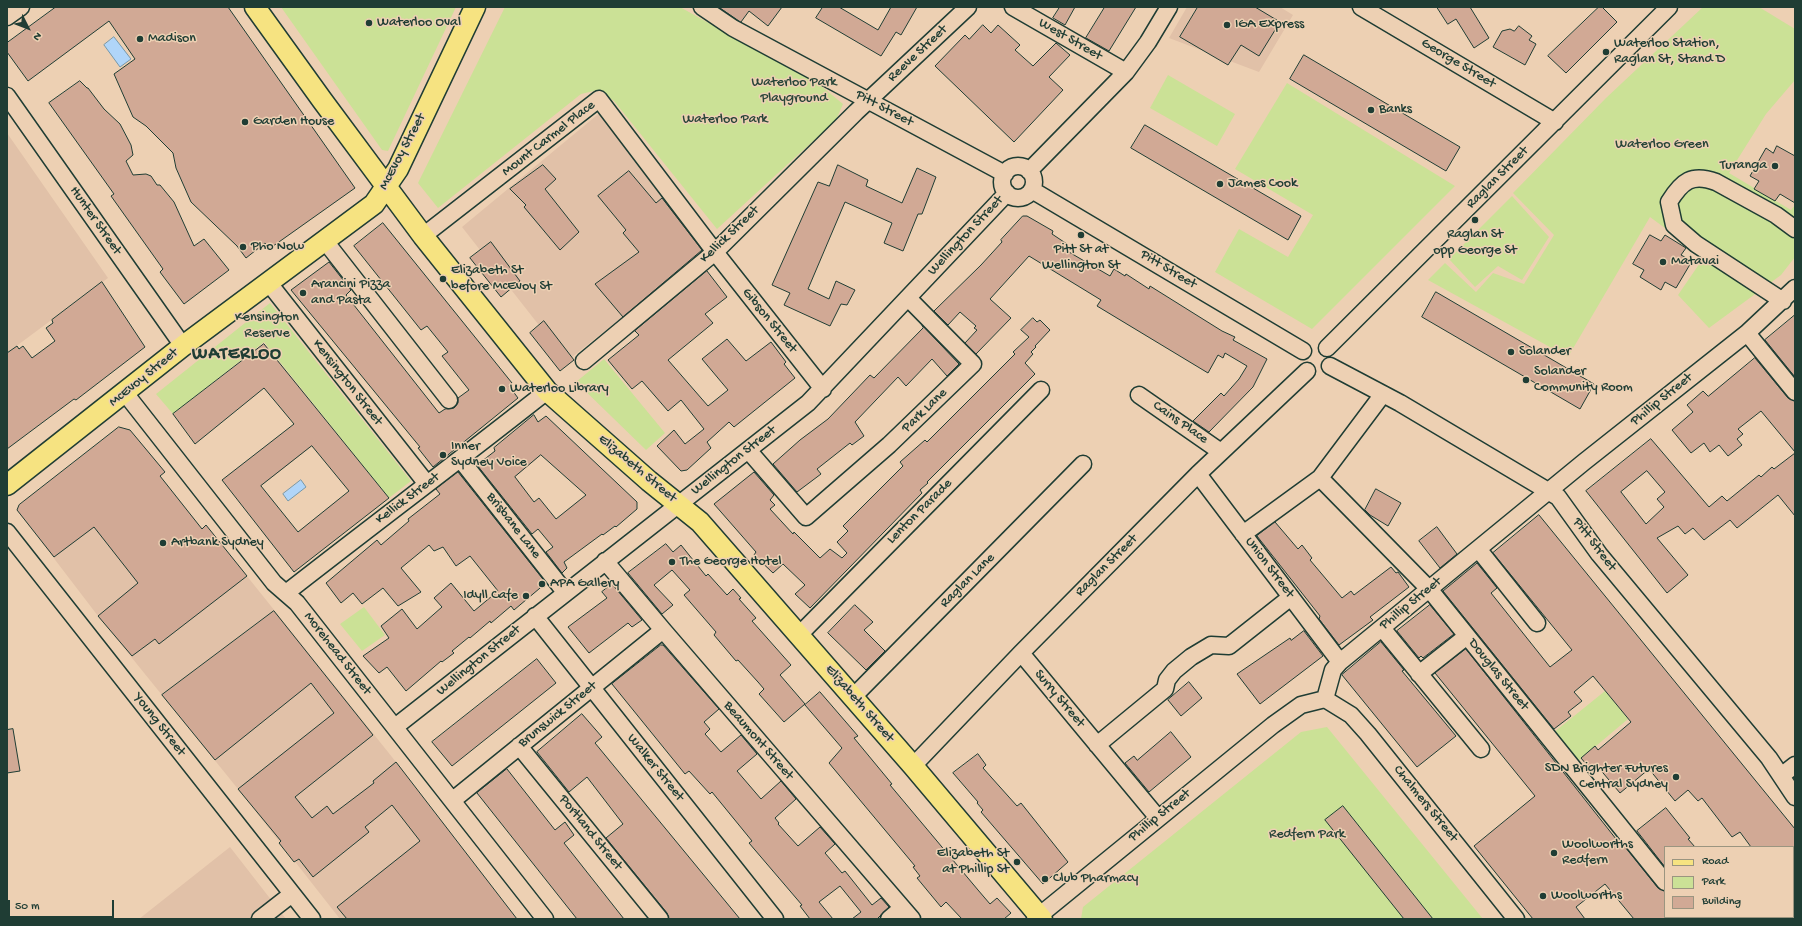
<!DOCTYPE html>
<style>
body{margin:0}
#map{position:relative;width:1802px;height:926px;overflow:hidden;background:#edd0b3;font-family:"Gochi Hand",sans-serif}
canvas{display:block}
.frame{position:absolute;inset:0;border:8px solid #1f3d34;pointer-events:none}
.legend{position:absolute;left:1664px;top:846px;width:130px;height:72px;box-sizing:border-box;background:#edd0b3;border:1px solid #9b9580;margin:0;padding:5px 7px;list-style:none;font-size:12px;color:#1f3d34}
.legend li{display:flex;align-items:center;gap:8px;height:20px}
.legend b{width:20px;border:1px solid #9b9580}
.north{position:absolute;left:8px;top:8px;width:40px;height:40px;-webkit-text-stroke:3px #edd0b3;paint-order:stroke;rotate:132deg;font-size:11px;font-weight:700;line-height:16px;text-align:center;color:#1f3d34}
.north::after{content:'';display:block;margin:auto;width:14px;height:18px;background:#1f3d34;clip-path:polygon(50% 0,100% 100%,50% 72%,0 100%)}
.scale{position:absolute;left:8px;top:900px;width:106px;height:18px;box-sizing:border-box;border:2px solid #1f3d34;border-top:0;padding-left:5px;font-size:12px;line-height:14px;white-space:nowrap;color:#1f3d34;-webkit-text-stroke:3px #edd0b3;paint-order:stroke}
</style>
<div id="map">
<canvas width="1802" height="926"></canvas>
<div class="frame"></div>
<ul class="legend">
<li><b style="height:5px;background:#f6e381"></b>Road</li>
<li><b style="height:11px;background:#cbe196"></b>Park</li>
<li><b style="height:11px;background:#d1a995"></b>Building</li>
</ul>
<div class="north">N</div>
<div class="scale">50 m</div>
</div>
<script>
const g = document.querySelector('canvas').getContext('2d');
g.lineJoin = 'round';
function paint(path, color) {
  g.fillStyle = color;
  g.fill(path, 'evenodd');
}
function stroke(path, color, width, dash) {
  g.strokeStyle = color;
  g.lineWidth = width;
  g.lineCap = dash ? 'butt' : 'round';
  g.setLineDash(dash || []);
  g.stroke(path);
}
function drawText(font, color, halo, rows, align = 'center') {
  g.font = font + ' "Gochi Hand",sans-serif';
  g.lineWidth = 3;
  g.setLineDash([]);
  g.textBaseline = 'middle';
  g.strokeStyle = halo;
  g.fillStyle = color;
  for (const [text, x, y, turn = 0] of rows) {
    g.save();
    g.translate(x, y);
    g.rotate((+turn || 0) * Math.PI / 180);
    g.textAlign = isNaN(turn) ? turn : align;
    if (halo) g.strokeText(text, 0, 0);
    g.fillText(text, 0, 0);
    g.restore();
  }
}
const built = new Path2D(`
 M1187 7H1280L1293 15 1259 72 1169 38Z
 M602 111 691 221 604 287 626 314 567 361 462 227Z
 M7 133 108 278 7 353Z
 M119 427 130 430 165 472 160 476 202 529 206 525 396 762 469 858 390 919H340L238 789 98 616 17 510 19 505Z
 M230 847 286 919H139Z`);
const green = new Path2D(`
 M281 7H456L388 151 382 150Z
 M505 7H680L821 86 843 104 836 120 717 229 614 101 598 90 581 94 438 208 418 183Z
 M1703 7H1759L1795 29V80L1766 114 1729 173 1791 210 1795 205V257L1781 275 1709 328 1678 295 1704 257 1650 217 1568 357 1428 280 1445 263 1476 292 1493 273 1524 284 1554 235 1513 193 1606 98Z
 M1168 75 1235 114 1217 146 1150 108Z
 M1287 83 1455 186 1312 329 1215 272 1239 229 1288 257 1313 215 1235 169Z
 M1512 196 1549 237 1522 280 1498 266 1475 287 1449 259Z
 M270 303 411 481 389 498 264 342 173 414 156 394Z
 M604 359 665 433 646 450 576 382Z
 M364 607 385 635 362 651 340 624Z
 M1605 691 1628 719 1577 762 1553 733Z
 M1327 727 1483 919H1081L1083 907 1301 732Z`);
const water = new Path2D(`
 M114 37 131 59 120 67 104 45Z
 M301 480 306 487 288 501 283 494Z`);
const building = new Path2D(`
 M56 7H228L355 188 269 249 265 243 246 258 237 246 191 202 176 168 173 153 146 126 133 117 114 74 135 59 109 21 28 81 7 52V43Z
 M719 7H782L768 26 749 11 741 22Z
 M823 7H839L878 30 891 7H917L901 35 896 32 881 56 816 18Z
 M1060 7H1075L1065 25 1053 18Z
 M1105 7H1136L1109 51 1086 38Z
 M1198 7H1255L1280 22 1259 56 1241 45 1228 65 1180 37Z
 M1437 7H1470L1489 38 1474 48 1456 19 1448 24Z
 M1599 7H1602L1617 22 1566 73 1548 56Z
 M983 25 991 33 998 25 1020 45 1015 50 1033 66 1056 43 1070 55 1049 77 1063 90 1014 142 935 66 965 35 969 39Z
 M1519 26 1532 36 1529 40 1536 44 1525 65 1493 47 1502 31 1510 29 1514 31Z
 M1304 55 1460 147 1446 171 1290 79Z
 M80 81 87 88H88L104 109 120 124 131 145 133 155 126 161 133 175 146 174 151 176 157 185H160L174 202 194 246 204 239 229 270 184 304 160 272 163 269 111 196 114 194 49 103Z
 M1145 125 1301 216 1288 240 1131 148Z
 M1777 146 1795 156V203L1780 194 1775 201 1754 189 1759 181 1750 176 1766 148 1773 153Z
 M543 165 556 179 545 189 579 232 560 250 524 207 526 205 510 189Z
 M838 165 868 180 866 186 902 203 917 168 936 177 922 214H918L903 251 884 243 892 223 845 202 808 289 829 299 836 281 855 290 847 305 841 304 830 326 784 305 790 293 772 285 818 182 829 186Z
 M629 171 656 203 662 198 702 250 623 317 595 284 639 252 623 233 626 230 598 196Z
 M1023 216H1027L1053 231 1052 234 1067 244 1064 249 1074 255 1110 276 1114 269 1125 276 1126 274 1149 289 1150 286 1222 331 1235 337 1233 340 1267 359 1253 387 1209 432 1193 421 1221 393 1224 396 1239 379 1247 366 1225 353 1223 358 1218 355 1208 373 1097 306 1101 300 1029 256 990 299 1011 318 976 354 965 343 977 330 974 328 976 326 960 312 948 325 934 311 981 265 1002 242 1001 240Z
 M383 223 512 383 509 386 518 398 433 467 418 448 420 447 291 290 329 262 351 290 346 295 439 413 445 409 454 408 458 403V398L469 390 442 356 448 352 427 326 421 330 354 246Z
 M1650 235 1661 241 1665 235 1686 248 1681 255 1692 261 1676 288 1665 282 1661 290 1640 277 1644 270 1633 264Z
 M491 242 520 281 501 297 470 258Z
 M707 271 727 297 705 314 713 323 668 360 708 406 728 390 702 359 727 339 746 361 771 342 786 362 784 364 795 378 734 427 729 422 707 442 711 448 687 470 681 471 657 446 674 430 685 444 704 429 681 400 668 411 642 381 632 389 608 360 639 335 635 331Z
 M102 282 145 347 76 400 74 399 7 449V353L17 346 19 349 23 346 32 358 55 341 46 328 53 323 52 320Z
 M1436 292 1594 384 1580 409 1422 317Z
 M1795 315V377L1765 340Z
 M1033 318 1037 322 1040 320 1050 330 1035 346 1036 347 1031 352 1033 354 1025 363 1035 374 927 482 928 483 920 490 922 493 810 608 795 594 805 585 783 564 773 573 754 555 756 552 714 504 754 472 774 495 770 500 775 505 770 509 793 534 794 532 820 558 830 549 842 558 847 553 837 542 848 531 843 526 903 466 900 462 925 440 927 442 1015 354 1013 352 1029 337 1021 330Z
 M544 321 574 360 560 371 530 333Z
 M922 325 959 364 947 376 932 359 906 386 898 377 855 422 864 436 852 445 850 443 817 469 821 474 797 492 773 464 800 440 828 419 870 375 874 378 923 328Z
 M264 344 389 498 294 572 222 480 294 424 264 388 195 444 173 414ZM312 446 349 491 298 532 261 486Z
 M1755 358 1788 398 1795 401V452L1761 411 1738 429 1743 434 1737 439 1742 445 1728 456 1719 445 1710 452 1704 443 1691 453 1672 430 1693 412 1687 405 1703 391 1708 396Z
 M534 415 538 422 546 416 637 502V509L616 527 615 526 603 535 602 534 564 562 567 568 562 573 546 552 553 547 538 529 532 534 477 465 495 451 494 448ZM541 455 586 495 556 519 539 498 534 502 515 477Z
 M119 427 130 430 165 472 160 476 202 529 206 525 247 576 159 644 155 639 132 656 98 616 138 583 94 527 54 557 17 510 19 505Z
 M1651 439 1709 507 1722 496 1727 501 1759 475 1761 477 1772 467 1774 469 1795 453V516L1778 495 1737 528 1730 520 1704 540 1693 528 1685 534 1678 526 1657 538 1688 575 1667 593 1586 491ZM1647 471 1665 492 1657 499 1664 507 1646 524 1621 492Z
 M458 472 546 583 514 610 511 606 491 623 490 621 470 638 469 637 452 651 454 653 442 662 441 661 406 691 387 667 379 673 363 656 389 638 381 626 402 609 417 629 442 607 434 598 451 583 474 611 498 591 470 556 456 566 443 547 434 551 429 545 401 568 421 592 398 606 383 588 362 604 353 593 341 603 326 583 377 540 381 545 409 521 408 519 440 494 436 489Z
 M1376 489 1401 503 1388 526 1370 515 1365 510Z
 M1539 515 1795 829V847H1751L1740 832 1732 837 1702 798 1698 801 1688 790 1675 801 1649 769 1620 793 1598 767 1592 771 1581 758 1595 746 1598 750 1631 722 1593 676 1574 692 1582 701 1568 712 1571 716 1554 729 1443 591 1477 563 1497 588 1491 593 1550 667 1572 650 1493 553Z
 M1275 522 1298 549 1302 545 1312 558 1310 560 1342 598 1351 591 1354 595 1391 567 1396 573 1398 572 1409 587 1370 617 1373 620 1339 645 1319 619 1320 616 1257 536Z
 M1437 527 1457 554 1440 568 1419 541Z
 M666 544 673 552 681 545 706 576 708 574 727 595 733 589 741 598 739 599 756 618 752 621 791 665 780 675 805 704 784 722 759 694 764 689 758 682 738 660 736 661 714 635 716 632 684 595 690 590 672 570 654 585 673 605 662 614 628 573Z
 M612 584 642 620 632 627 628 623 589 653 568 627 607 598 602 592Z
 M855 605 873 622 864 630 885 651 866 670 828 633Z
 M1430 605 1454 634 1423 658 1421 656 1419 658 1397 631Z
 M274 611 373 735 295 797 312 818 327 806 333 814 374 783 373 781 396 762 517 919H347L337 907 420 841 392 805 365 827 369 832 313 877 299 859 294 862 279 843 281 841 238 789 334 713 311 683 215 760 162 695Z
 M1304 631 1323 656 1260 704 1237 674 1290 638 1291 640Z
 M1381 642 1404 670 1402 671 1456 736 1417 767 1342 675Z
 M661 645H663L719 709 704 722 710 729 705 734 721 752 741 735 757 754 737 771 761 799 781 781 796 799 775 818 779 823 778 824 798 846 820 827 835 844 825 853 842 873 845 871 872 905 881 898 889 907 877 919H852L861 912 840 886 819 902 833 919H810L800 906 802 905 749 843 752 841 712 792 710 794 689 771 685 774 612 684Z
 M1466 649 1620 844 1622 843 1658 888 1665 891V919H1634L1605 884 1576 907 1585 919H1533L1474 846 1535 796 1435 673Z
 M537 659 556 683 452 766 432 742Z
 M1189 682 1202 698 1181 716 1168 700Z
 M820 692 858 736 854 738 892 784 890 785 978 890 990 904 997 898 1011 913 1004 919H962L946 902 941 907 917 878 920 876 913 867 915 866 829 763 842 748 805 705Z
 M582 714 602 737 595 743 740 919H669L667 913 606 838 623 824 587 777 569 792 537 752Z
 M13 729 20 771 7 773V730Z
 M1171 732 1191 757 1149 792 1125 763 1134 756 1137 760Z
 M978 754 986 765 983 768 991 777 1017 806 1021 803 1068 862 1043 884 981 812 983 810 977 803 978 802 953 773Z
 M507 769 555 830 565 822 574 835 564 843 624 919H577L477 793Z
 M1343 806 1433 919H1404L1325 820Z
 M1666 808 1690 838 1688 839 1695 847H1665V867L1637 831Z`);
const minor = new Path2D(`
 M702 7 733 28 1005 174
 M1013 7 1126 72
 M1361 7 1555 122
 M7 17 21 7
 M7 96 183 346
 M1002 182a16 16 0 1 1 32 0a16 16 0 1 1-32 0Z
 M1029 171 1126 72 1148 42 1169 7
 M1032 190 1303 351
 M423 236 599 99 715 252 823 389
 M325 241 449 400
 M268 282 427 484
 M1783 301 1696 244 1674 225 1669 202C1682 181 1692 173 1716 182L1776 215 1795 229
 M1747 333 1795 392
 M1327 348 1669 7
 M584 361 715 252 856 112 968 7
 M1330 366 1400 403 1558 497 1599 554 1769 758 1795 797
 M125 393 274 583 297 603 545 919
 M1139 395 1221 452
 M748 450 806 517 889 445 973 364 908 298
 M461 460 565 592
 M1198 474 1340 662
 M1320 478 1430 590 1665 882
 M7 532 312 919
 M1243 534 1320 478 1383 394
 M1479 550 1537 623
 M605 561 663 630 912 919
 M286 593C373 525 461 459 547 391
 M535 616 775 919
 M1382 628 1481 749
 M799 635 1041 390
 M1021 653 1158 818
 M1419 674 1467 636
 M853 697 1083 464
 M1325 699 1333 670 1340 662 1584 462 1747 333 1795 288
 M1325 699 1351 715 1368 734 1516 919
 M395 727 808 403 1007 193
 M1097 745 1165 689 1167 680 1174 671 1191 657 1211 645 1229 646 1291 597
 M519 746 660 919
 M913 766 1021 653 1198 474 1307 371
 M1781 776 1795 765
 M453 800 663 630
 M1793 864 1795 863
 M1693 917 1695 919
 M260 919 292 894
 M889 919 902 908
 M1035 919 1273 725 1301 705 1325 699
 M1725 919 1727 917`);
const major = new Path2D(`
 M255 7 322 100 423 236 547 391 649 481 700 522 913 766 1042 919
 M7 485 183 346 374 204 398 169 475 7`);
const markers = [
 [369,23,4,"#1f3d34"],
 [1227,25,4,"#1f3d34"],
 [140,39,4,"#1f3d34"],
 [1606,52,4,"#1f3d34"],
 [1371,110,4,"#1f3d34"],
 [245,122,4,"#1f3d34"],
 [1775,166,4,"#1f3d34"],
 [1220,184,4,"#1f3d34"],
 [1475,220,4,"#1f3d34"],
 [1081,235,4,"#1f3d34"],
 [243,247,4,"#1f3d34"],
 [1663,262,4,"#1f3d34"],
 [443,279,4,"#1f3d34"],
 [303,293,4,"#1f3d34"],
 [1511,352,4,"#1f3d34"],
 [1526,380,4,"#1f3d34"],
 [502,389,4,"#1f3d34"],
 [443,455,4,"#1f3d34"],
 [163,543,4,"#1f3d34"],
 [672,562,4,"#1f3d34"],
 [542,584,4,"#1f3d34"],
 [526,596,4,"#1f3d34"],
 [1676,777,4,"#1f3d34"],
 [1554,853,4,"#1f3d34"],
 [1017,862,4,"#1f3d34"],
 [1045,879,4,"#1f3d34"],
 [1543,896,4,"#1f3d34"]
];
const poiNames = [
 ["Waterloo Oval",377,23],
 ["IGA Express",1235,25],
 ["Madison",148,39],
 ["Waterloo Station,",1614,44],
 ["Raglan St, Stand D",1614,60],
 ["Banks",1379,110],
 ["Garden House",253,122],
 ["Turanga",1767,166,"right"],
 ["James Cook",1228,184],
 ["Raglan St",1475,235,"center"],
 ["opp George St",1475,251,"center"],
 ["Pho Now",251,247],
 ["Pitt St at",1081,250,"center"],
 ["Wellington St",1081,266,"center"],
 ["Matavai",1671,262],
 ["Elizabeth St",451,271],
 ["before McEvoy St",451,287],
 ["Arancini Pizza",311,285],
 ["and Pasta",311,301],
 ["Solander",1519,352],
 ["Solander",1534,372],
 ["Community Room",1534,388],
 ["Waterloo Library",510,389],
 ["Inner",451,447],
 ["Sydney Voice",451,463],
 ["Artbank Sydney",171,543],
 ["The George Hotel",680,562],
 ["APA Gallery",550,584],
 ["Idyll Cafe",518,596,"right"],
 ["SDN Brighter Futures",1668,769,"right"],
 ["Central Sydney",1668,785,"right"],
 ["Woolworths",1562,845],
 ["Redfern",1562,861],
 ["Elizabeth St",1009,854,"right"],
 ["at Phillip St",1009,870,"right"],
 ["Club Pharmacy",1053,879],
 ["Woolworths",1551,896]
];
const streetNames = [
 ["West Street",1070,40,30],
 ["Reeve Street",918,54,-43],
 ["George Street",1458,64,31],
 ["Pitt Street",884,109,28],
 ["Mount Carmel Place",549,139,-38],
 ["McEvoy Street",403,152,-62],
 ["Raglan Street",1498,178,-45],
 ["Hunter Street",95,221,55],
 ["Kellick Street",730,235,-44],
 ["Wellington Street",966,236,-47],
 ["Pitt Street",1168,270,31],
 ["Gibson Street",769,321,51],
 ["McEvoy Street",144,378,-39],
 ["Kensington Street",347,383,52],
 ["Phillip Street",1662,400,-39],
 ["Park Lane",925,411,-44],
 ["Cains Place",1180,423,35],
 ["Wellington Street",734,461,-38],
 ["Elizabeth Street",637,469,40],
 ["Kellick Street",408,499,-37],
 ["Lenton Parade",920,512,-45],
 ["Brisbane Lane",513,526,52],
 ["Pitt Street",1594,545,53],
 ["Raglan Street",1107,566,-45],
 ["Union Street",1269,568,53],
 ["Raglan Lane",968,581,-45],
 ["Phillip Street",1411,604,-39],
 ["Morehead Street",337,654,52],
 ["Wellington Street",479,661,-39],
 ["Douglas Street",1498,675,51],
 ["Surry Street",1059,699,50],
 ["Elizabeth Street",859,704,49],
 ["Brunswick Street",558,715,-39],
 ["Young Street",159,725,52],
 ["Beaumont Street",758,741,49],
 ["Walker Street",655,768,51],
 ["Chalmers Street",1425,804,51],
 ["Phillip Street",1160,816,-39],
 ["Portland Street",590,833,51]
];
const parkNames = [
 ["Waterloo Park",794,83],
 ["Playground",794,99],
 ["Waterloo Park",725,120],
 ["Waterloo Green",1662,145],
 ["Kensington",267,318],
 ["Reserve",267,334],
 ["Redfern Park",1307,835]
];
const districtNames = [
 ["WATERLOO",237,355]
];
paint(built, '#e1c1a8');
paint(green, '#cbe196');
paint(water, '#b0d5f9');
stroke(water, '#7698aa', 1);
paint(building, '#d1a995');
stroke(building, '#1f3d34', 1);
stroke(minor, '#1f3d34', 19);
stroke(major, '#1f3d34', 23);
stroke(minor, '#edd0b3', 16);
stroke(major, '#f6e381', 20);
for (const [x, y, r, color] of markers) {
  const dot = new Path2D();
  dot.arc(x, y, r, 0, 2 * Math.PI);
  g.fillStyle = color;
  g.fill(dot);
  stroke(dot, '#edd0b3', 1.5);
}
drawText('14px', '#1f3d34', '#edd0b3', poiNames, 'left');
drawText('14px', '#1f3d34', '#edd0b3', streetNames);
drawText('14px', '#284539', '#edd0b3', parkNames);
g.letterSpacing = '1px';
drawText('bold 18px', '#1f3d34', '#edd0b3', districtNames);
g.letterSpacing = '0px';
</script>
